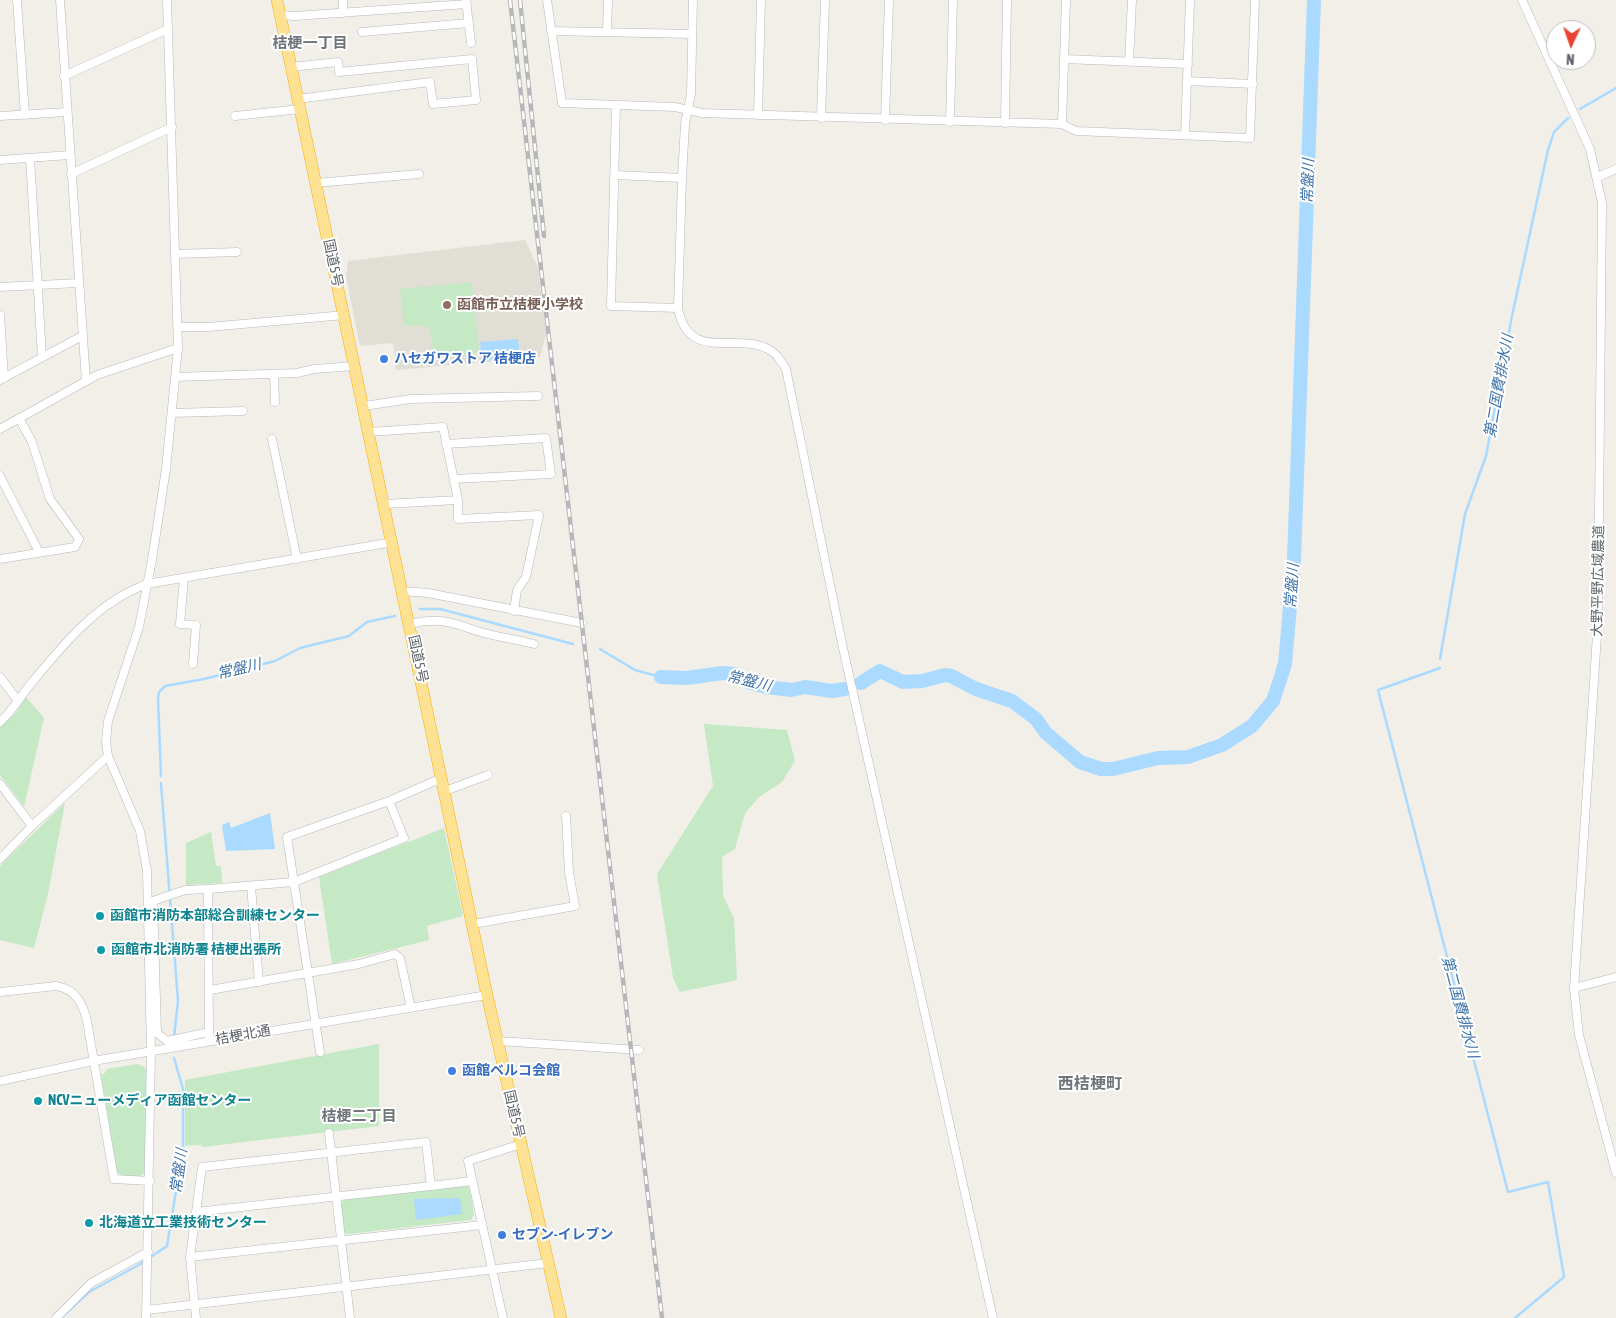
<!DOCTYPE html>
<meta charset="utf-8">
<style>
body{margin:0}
#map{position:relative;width:1616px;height:1318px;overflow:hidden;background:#f1efe8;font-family:"Asap Condensed",sans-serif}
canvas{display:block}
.north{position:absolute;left:1546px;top:20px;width:50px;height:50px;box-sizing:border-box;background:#fff;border:1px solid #bfc1c3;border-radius:50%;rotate:183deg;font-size:14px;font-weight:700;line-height:20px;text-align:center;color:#5f6368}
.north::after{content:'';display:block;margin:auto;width:18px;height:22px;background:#ea4335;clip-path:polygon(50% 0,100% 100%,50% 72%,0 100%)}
</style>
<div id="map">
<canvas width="1616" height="1318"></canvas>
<div class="north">N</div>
</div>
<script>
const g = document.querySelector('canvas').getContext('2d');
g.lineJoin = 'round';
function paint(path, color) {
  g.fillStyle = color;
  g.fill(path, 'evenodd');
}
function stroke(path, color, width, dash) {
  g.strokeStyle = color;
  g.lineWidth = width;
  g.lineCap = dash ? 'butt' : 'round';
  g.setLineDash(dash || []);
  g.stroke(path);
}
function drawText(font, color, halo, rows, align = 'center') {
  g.font = font + ' "Asap Condensed","Noto Sans JP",sans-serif';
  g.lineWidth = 4;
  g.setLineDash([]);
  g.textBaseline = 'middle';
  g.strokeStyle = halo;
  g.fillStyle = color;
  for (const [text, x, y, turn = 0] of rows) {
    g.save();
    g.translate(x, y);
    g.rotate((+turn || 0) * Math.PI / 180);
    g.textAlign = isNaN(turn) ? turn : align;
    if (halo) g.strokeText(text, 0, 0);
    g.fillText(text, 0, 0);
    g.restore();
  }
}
const education = new Path2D(`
 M525 240 538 268 546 333 540 357 396 370 393 343 360 346 346 277 348 261Z`);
const green = new Path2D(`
 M472 282 479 353 434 356 429 327 404 325 400 289Z
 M26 697 44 718 24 807 0 775V727L15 714Z
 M704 724 787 730 795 761 782 782 759 797 745 813 735 849 722 857 723 896 734 918 737 980 680 992 673 978 657 874 713 786Z
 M65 803 48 894 34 948 0 940V866Z
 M444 828 463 916 427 926 429 940 332 964 319 877Z
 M211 832 216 866H221L222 883 186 885V843Z
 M379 1044V1126L202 1147 201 1145 185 1146V1080Z
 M138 1064 147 1069 145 1172 139 1177 122 1176 117 1172 101 1074H104L107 1069Z
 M464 1185 469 1187 474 1214 471 1220 348 1234 343 1231 340 1205 344 1200Z`);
const water = new Path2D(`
 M518 339 520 357 482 361 480 342Z
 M270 813 275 849 226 851 222 825 229 822 231 828Z
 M460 1198 462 1214 416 1220 414 1199Z`);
const stream = new Path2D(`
 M1580 109 1616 88
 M420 609H440L573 644
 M600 649 635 670 661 677
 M1440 659 1465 514 1486 456 1512 316 1548 150 1554 132 1568 118
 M1440 668 1378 690 1508 1192 1548 1182 1564 1277 1515 1318
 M161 776 158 698 159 692 165 686 204 679 275 661 300 648 349 636 367 622 395 616
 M161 783 178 1001 174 1037
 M61 1318 89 1292 137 1266 167 1246 183 1148V1089L174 1058`);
const river = new Path2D(`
 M661 677 687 678 722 673 734 674 751 683 767 687 791 690 805 687 832 691 845 689
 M861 683 880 671 903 682 922 681 945 675 951 676 976 689 1012 701 1036 719 1046 733 1080 762 1101 769H1113L1158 758 1188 757 1222 745 1252 726 1273 701 1285 664 1294 560 1314 0`);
const minor = new Path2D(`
 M17 0 25 115
 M60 0 86 381
 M466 0 471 43
 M547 0 562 103 675 107 702 113 1062 124 1076 131 1250 138 1255 0
 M693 0 691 94 685 124 682 178 678 308C688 363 736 332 768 349 776 353 781 361 786 369L843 648 993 1318
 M1522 0 1590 149 1602 203 1598 620 1574 988 1579 1035 1616 1173
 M343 13V0
 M281 15 295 16 467 4
 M551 31 692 34
 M362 32 469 23
 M607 32 608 0
 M1064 59 1188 64
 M1129 62 1132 0
 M291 67 338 62 339 72 472 59 476 100 433 104 430 82 297 99
 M64 76 168 29
 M1187 81 1253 84
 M616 105 611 306 678 308
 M758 115 761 0
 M0 116 67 112
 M235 116 300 109
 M821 118 825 0
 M885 120 889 0
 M950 122 953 0
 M1005 123 1007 0
 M1062 124 1066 0
 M1185 135 1190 0
 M30 158 42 357
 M0 160 70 155
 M71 174 172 127
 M615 175 682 178
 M1598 177 1616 169
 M316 183 419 174
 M176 254 237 252
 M0 287 78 283
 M0 315 4 378
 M178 327H208L345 315
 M274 374 275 402
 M175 377 297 373 314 369 355 366
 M0 380 82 336
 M364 406 411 399 538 396
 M172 413 243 411
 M0 429 97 375 178 348
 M369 432 443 427 458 500V519L539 515 526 577 517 590 514 611
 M272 439 297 559
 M446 444 546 438 551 474 454 479
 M0 476 39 552
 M385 504 458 500
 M0 559 75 547 79 539 50 499 32 442 19 418
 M184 578 180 624 196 625 193 664
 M403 591 428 593 582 623
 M410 624C439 617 451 622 477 631 496 637 515 639 534 644
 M0 677 18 701
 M0 722C12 711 19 699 29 686 62 646 97 602 147 584L393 542
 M0 784 32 826
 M445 791 488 775
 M0 859 32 826 108 756
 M251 886 259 982
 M153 901 157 1033 167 1041 205 1033
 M150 902 185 890 208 889
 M473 924 575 906 569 872 566 816
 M1574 988 1616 977
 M210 990 359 964 395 954 400 958 411 1008
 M0 992 56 986C76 989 83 1004 87 1021L114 1179 150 1181
 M209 1041 208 889 294 882 404 838 389 801
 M498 1041 639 1050
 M320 1052 287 837 389 801 442 778
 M0 1081 93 1061 487 995
 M329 1133 350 1318
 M196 1212 431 1186
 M190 1257 482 1225
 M147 1310 548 1263
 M56 1318 91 1283 148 1252
 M146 1318 151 1051 147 871 140 831 108 756 106 742 108 721 139 627 152 560 166 469 178 348 167 0
 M196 1318 190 1257 202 1167 426 1142 431 1186 472 1181
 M503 1318 468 1161 521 1144`);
const highway = new Path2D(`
 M277 0 487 995 561 1318`);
const rail = new Path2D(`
 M510 0 662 1318
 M520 0 544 236`);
const markers = [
 [447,305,5,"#8d6e63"],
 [384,359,5,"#3f7fe0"],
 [100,916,5,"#0f9aa8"],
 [101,950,5,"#0f9aa8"],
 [452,1071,5,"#3f7fe0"],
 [38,1101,5,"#0f9aa8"],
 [89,1223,5,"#0f9aa8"],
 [502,1235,5,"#3f7fe0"]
];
const streetNames = [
 ["国道5号",333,263,78],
 ["大野平野広域農道",1598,581,-89],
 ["国道5号",418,659,78],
 ["桔梗北通",243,1035,-10],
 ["国道5号",514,1114,77]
];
const educationNames = [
 ["函館市立桔梗小学校",457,305]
];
const shopNames = [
 ["ハセガワストア 桔梗店",394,359],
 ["函館ベルコ会館",462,1071],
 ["セブン-イレブン",512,1235]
];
const cultureNames = [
 ["函館市消防本部総合訓練センター",110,916],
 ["函館市北消防署 桔梗出張所",111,950],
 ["NCVニューメディア函館センター",48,1101],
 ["北海道立工業技術センター",99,1223]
];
const neighbourhoodNames = [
 ["桔梗一丁目",310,43],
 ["桔梗二丁目",359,1116]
];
const waterNames = [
 ["常盤川",1308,181,-88],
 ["第二国費排水川",1499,386,-80],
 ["常盤川",1292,586,-86],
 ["常盤川",239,669,-13],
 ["常盤川",749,681,14],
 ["第二国費排水川",1460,1007,75],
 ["常盤川",179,1171,-82]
];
const quarterNames = [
 ["西桔梗町",1090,1084]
];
paint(education, '#e1ded6');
paint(green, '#c5e8c5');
paint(water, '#aadaff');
stroke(stream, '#aadaff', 2.5);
stroke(river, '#aadaff', 14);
stroke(minor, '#b5b8bc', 9);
stroke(highway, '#f9ab00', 12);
stroke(minor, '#fff', 8);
stroke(highway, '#fde293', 11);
stroke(rail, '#b6b7b8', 4.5);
stroke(rail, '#fff', 2.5, [8]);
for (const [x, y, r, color] of markers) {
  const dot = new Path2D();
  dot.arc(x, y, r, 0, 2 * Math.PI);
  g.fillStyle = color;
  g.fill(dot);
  stroke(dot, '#fff', 2);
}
drawText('14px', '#5f6368', '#fff', streetNames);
drawText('bold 14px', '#785e54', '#fff', educationNames, 'left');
drawText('bold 14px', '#366cbe', '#fff', shopNames, 'left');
drawText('bold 14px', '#0d838f', '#fff', cultureNames, 'left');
drawText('bold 15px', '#70757a', '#fff', neighbourhoodNames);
drawText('italic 15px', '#4174aa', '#fff', waterNames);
drawText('bold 16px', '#70757a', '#fff', quarterNames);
</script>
